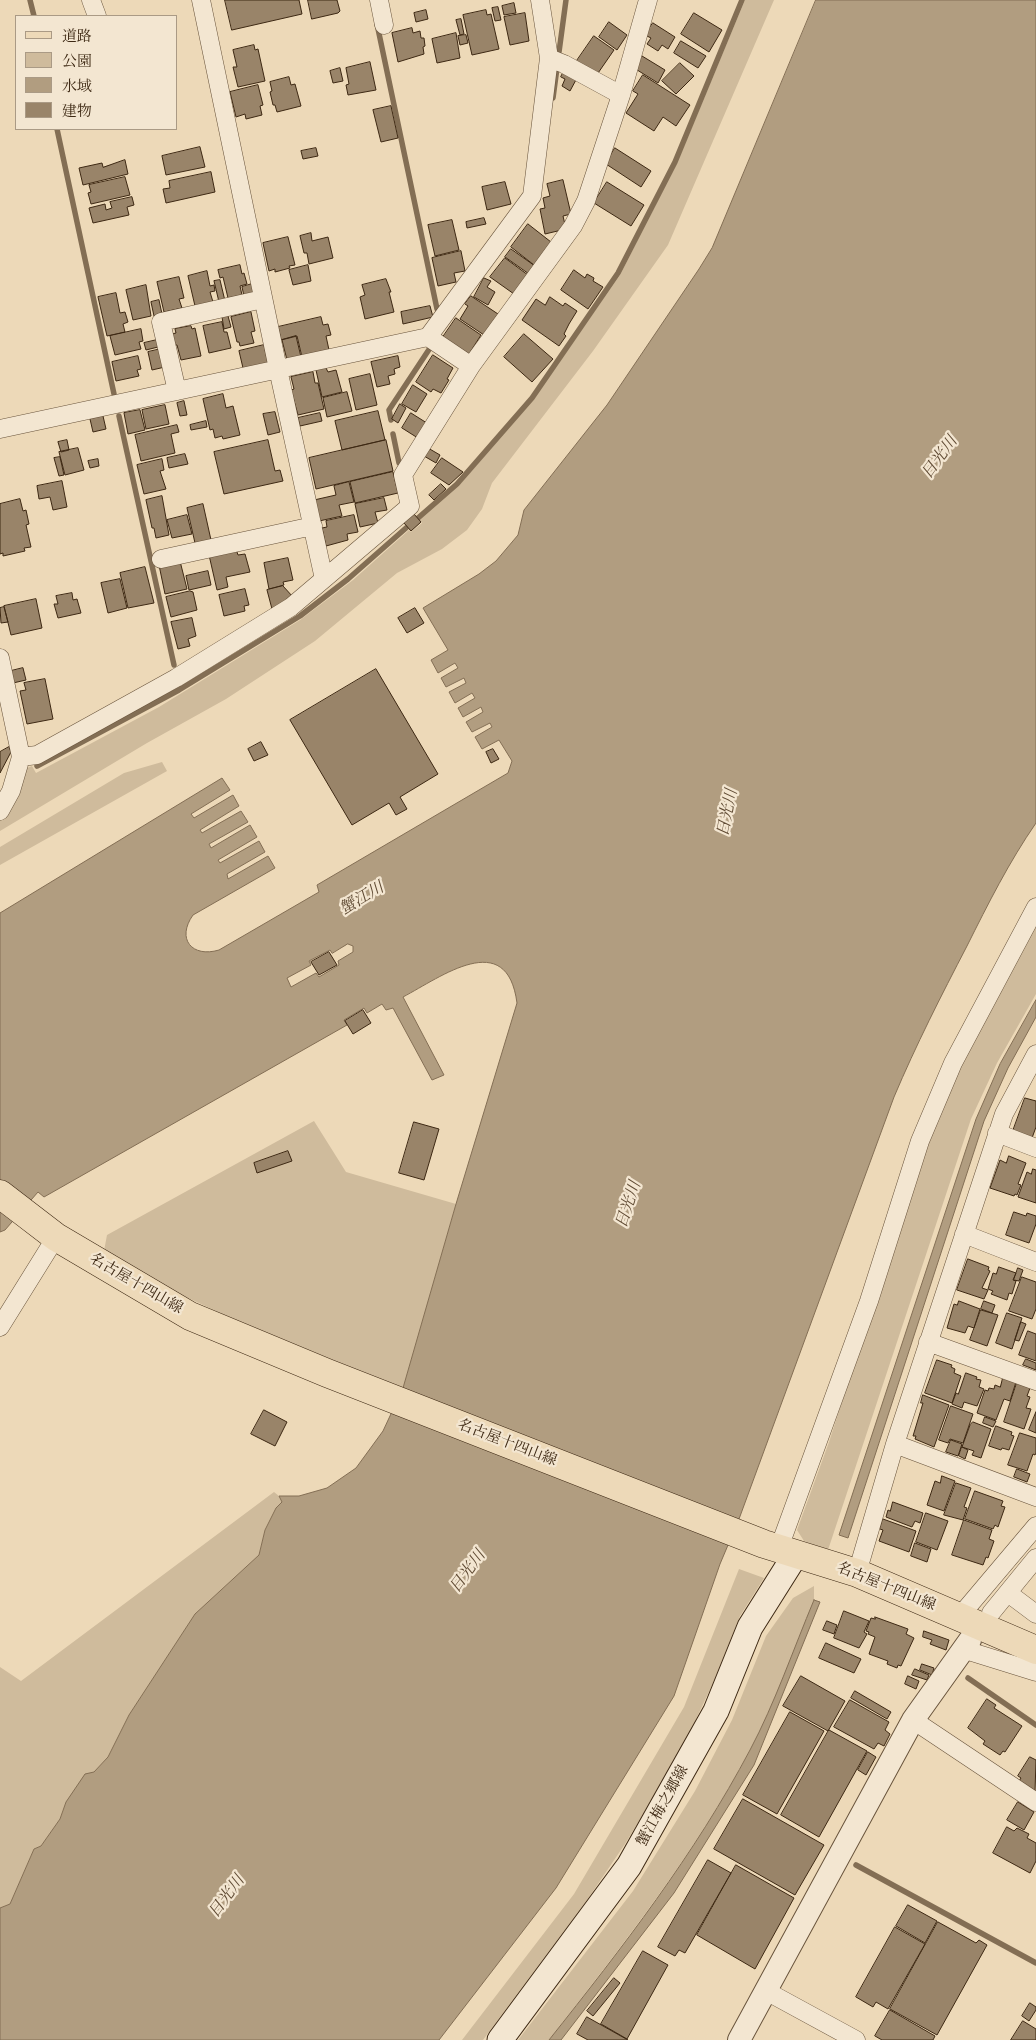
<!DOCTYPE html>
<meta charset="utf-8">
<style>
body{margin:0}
#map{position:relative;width:1036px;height:2040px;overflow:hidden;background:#edd9b8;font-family:"IM FELL French Canon","Noto Serif JP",serif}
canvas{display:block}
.legend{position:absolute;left:15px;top:15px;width:162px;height:115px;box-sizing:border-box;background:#f3e6d1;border:1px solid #aa9a85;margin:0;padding:6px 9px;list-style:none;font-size:15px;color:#3d2813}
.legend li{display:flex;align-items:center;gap:10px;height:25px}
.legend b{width:25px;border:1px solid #aa9a85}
</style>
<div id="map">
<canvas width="1036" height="2040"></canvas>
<ul class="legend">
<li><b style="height:6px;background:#edd9b8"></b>道路</li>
<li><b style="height:14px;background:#cfbb9c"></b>公園</li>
<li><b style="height:14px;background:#b19d80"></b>水域</li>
<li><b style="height:14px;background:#998469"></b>建物</li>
</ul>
</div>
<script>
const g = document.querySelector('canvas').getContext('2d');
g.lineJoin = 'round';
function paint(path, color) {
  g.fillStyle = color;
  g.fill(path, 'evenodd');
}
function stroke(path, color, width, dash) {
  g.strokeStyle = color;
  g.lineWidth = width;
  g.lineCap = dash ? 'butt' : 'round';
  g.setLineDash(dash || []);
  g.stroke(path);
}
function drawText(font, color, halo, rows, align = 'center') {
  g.font = font + ' "IM FELL French Canon","Noto Serif JP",serif';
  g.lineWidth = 4.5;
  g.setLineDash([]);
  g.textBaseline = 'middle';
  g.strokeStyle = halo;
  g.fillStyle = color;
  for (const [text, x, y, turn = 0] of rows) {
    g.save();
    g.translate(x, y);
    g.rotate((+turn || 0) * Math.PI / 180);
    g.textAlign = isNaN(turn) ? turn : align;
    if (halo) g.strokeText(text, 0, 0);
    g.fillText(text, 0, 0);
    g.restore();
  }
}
const green = new Path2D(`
 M745 0H774L668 245 593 351 492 483 482 509 467 530 442 549 397 573 315 641 226 699 147 743 0 831V820L12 807 27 768 32 766 36 773 159 707 300 620 353 580 409 530 411 532 422 523 419 519 461 483 535 397 620 275 677 163Z
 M162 762 167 771 0 865V847L124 773Z
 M1036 916V994L997 1063 971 1119 828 1550 804 1541 797 1530 829 1442 925 1145 962 1059Z
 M314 1121 346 1172 456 1204 403 1389 231 1318 156 1283 104 1251 107 1235Z
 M274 1492 279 1496 282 1502 276 1508 265 1530 259 1555 195 1614 129 1715 108 1757 66 1802 60 1819 41 1846 34 1849 10 1904 0 1908V1667L21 1681Z
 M739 1569 764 1578 740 1616 714 1681 680 1753 625 1844 587 1900 483 2040H462L574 1894 684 1707Z
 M814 1586V1600C794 1650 775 1703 750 1750 694 1855 621 1947 549 2040H518L633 1891 695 1791 732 1720 766 1636 793 1598Z`);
const water = new Path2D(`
 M816 0H1036V823C1009 862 988 904 967 946 941 996 916 1045 894 1097L739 1519 720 1564 674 1696 556 1888 439 2040H0V1908L10 1904 34 1849 41 1846 60 1819 66 1802 85 1774 94 1772 108 1757 129 1715 195 1614 259 1555 265 1530 276 1508 282 1502 279 1496H299L327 1488 356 1468 383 1431 403 1388 456 1204 517 1003C507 927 441 977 403 997L444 1075 432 1080 393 1008 386 1010 382 1004 367 1013 364 1008 344 1020 347 1025 44 1197 38 1192 5 1230 0 1232V913L222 778 230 790 191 814 194 818 233 795 239 806 200 830 202 833 241 811 248 822 209 844 211 848 250 825 257 837 218 860 220 863 259 841 265 852 227 874 228 879 268 856 275 868 193 915C176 939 192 958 219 950L319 892 317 885 508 773 512 761 499 740 482 749 475 737 492 727 490 723 472 732 466 722 483 712 481 707 463 717 458 708 475 698 472 693 455 703 449 692 466 683 464 678 446 687 441 678 458 668 455 663 438 673 431 660 448 650 423 608 479 574 496 561 518 535 524 510 607 405 699 269 712 248ZM348 944 353 946V952L338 961 339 965 319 977 316 973 291 987 287 978 311 965 309 961 330 950 332 953Z
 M1036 1000V1017L1008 1068 984 1121 848 1538 839 1535 976 1119 1000 1064Z
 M814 1600 820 1602 754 1765 674 1893 561 2040H549C622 1948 695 1854 750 1750 775 1703 793 1650 814 1600Z`);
const stream = new Path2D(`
 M30 0 34 16
 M377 24 437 309
 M559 52 566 0
 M553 98 557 68
 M57 129 114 394
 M119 416 174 665
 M391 420 389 410 430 348
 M393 434 399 463
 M418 518 457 484 532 398 618 273 675 162 742 0
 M37 766 179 690 300 616 348 579 406 528
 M968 1678 1036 1725
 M856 1865 1036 1963`);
const building = new Path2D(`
 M225 0H299L302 14 232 30Z
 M308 0H337L340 11 338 13 312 19Z
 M514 3 516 13 504 15 502 6Z
 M498 7 501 20 495 21 492 8Z
 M426 10 428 19 416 22 414 13Z
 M486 10 487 15 491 14 499 49 472 55 463 15Z
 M525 13 529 41 510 45 504 17Z
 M694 13 722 30 709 52 681 34Z
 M461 19 464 34 460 35 456 20Z
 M609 22 627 35 617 50 599 37Z
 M653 23 675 37 668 49 662 45 658 51 647 44 651 38 645 35Z
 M412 28 413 33 420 31 421 38H424L425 46 423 47 424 54 398 62 392 33Z
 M456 33 460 58 437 63 432 39Z
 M466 35 468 43 460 45 458 36Z
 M594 36 614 50 596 76 576 62Z
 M681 41 706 56 698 68 674 53Z
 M254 45 255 50 258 49 265 81 238 87 233 67H237L233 50Z
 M642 56 665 70 658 83 634 68Z
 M370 62 376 90 348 95 346 85 349 84 346 68Z
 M680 63 694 76 676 94 662 81Z
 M340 68 343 81 333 83 330 71Z
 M564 71 577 78 570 91 562 86 565 79 561 77Z
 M643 75 690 105 676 126 663 117 654 131 626 113 638 94 633 91Z
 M289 77 291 85 295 84 301 106 277 112 275 105H273L270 92 272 91 270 82Z
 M258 85 263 105 260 106 262 115 246 119 245 114 236 117 230 92Z
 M391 106 398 138 381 142 373 110Z
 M200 147 205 167 166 175 162 156Z
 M316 148 318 156 303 159 301 151Z
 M615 148 651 171 641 187 606 164Z
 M125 160 128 174 83 185 79 168 102 163 103 167Z
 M211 172 215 192 166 203 163 189 170 188 169 181Z
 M125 177 130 195 91 204 88 193 91 192 89 185Z
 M563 180 571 214 563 216 566 229 545 234 540 209 545 208 543 198 550 196 547 184Z
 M505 182 511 204 487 210 482 187Z
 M607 182 644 205 631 226 594 203Z
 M132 197 134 205 127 207 129 215 93 223 89 208 105 204 106 210 112 208 110 202Z
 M484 218 486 224 467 228 466 222Z
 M452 220 459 250 435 256 428 225Z
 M528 224 551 242 534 265 511 247Z
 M311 233 312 241 328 237 333 258 309 264 307 253H304L300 236Z
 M288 237 295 265 289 266 290 268 275 272V269L269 271 263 243Z
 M511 249 535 266 529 274 505 257Z
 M461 251 465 271 454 273 456 282 438 286 432 258Z
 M505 258 528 275 514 294 490 277Z
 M240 265 242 274 244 273 247 284 240 286 242 295 228 298 223 277 220 278 218 270Z
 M308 265 311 281 293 285 289 270Z
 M574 270 585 278 587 274 594 278 593 281 603 287 588 309 561 290Z
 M207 271 210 286 214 285 215 291 210 292 213 302 195 306 188 276Z
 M179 277 184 298 179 299 182 308 164 312 157 282Z
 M484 278 491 281 487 287 495 292 488 305 474 297Z
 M386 279 391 292H389L394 312 365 319 360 297 365 295 362 285Z
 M220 280 225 301 219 302 214 281Z
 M252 284 254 290 251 295 244 296 242 287Z
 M146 285 151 316 133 320 126 290Z
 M116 293 120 313 125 312 128 322 123 324 125 332 107 336 98 297Z
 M471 296 498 314 484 335 460 319 468 306 465 304Z
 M550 297 563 306 565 303 577 311 569 324 564 334 566 336 559 346 522 320 536 299 545 305Z
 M159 300 162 314 154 316 151 302Z
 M430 306 433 317 403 324 401 312Z
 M251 312 255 331 251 332 254 343 240 346 239 342H237L231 317Z
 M228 316 231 327 224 329 222 317Z
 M321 317 323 325 328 324 331 335 326 336 329 350 302 357 297 336 281 340 278 327Z
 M456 318 481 335 469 354 443 337Z
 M222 322 224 332H227L231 348 209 353 203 326Z
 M191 326 192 329 195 328 201 356 181 360 177 345H174L172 334 176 333 175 329Z
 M141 329 143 341 139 342 141 349 115 355 110 336Z
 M524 334 553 359 532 382 504 357Z
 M296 336 301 357 287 360 282 340Z
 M157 340 158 347 146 350 144 343Z
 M264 345 268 363 243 368 239 351Z
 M161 349 165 367 152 370 148 352Z
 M433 355 453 368 447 379 449 380 441 393 433 389 431 392 416 382Z
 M138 356 141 369 137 370 139 376 116 381 112 362Z
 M398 356 400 367 394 369 395 374 388 376 390 384 377 387 371 362Z
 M326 368 328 372 336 370 342 392 322 397 316 370Z
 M313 372 315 383H318L324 409 298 415 291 390 294 389 291 377Z
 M370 374 377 405 356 410 349 379Z
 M413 385 427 394 416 412 402 404Z
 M347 392 352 411 327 417 323 398Z
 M223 394 226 408 233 406 240 435 223 439 222 436 215 438 213 429 210 430 203 399Z
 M184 401 187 415 180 416 177 403Z
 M400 404 406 408 398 423 392 419Z
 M165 405 169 424 146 429 142 410Z
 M140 410 145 430 128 434 124 413Z
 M378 411 385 440 342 450 335 421Z
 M275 412 280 432 268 435 263 414Z
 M320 413 322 421 300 426 298 418Z
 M411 413 430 425 421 440 402 428Z
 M103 416 106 429 93 432 90 419Z
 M206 421 207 427 191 430 190 425Z
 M177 425 179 432 171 434 175 453 141 461 135 435Z
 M67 440 69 450 61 452 58 442Z
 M268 440 275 471 280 470 283 481 224 494 214 452Z
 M386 440 393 471 316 489 309 458Z
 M78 448 84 470 65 475 59 452Z
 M428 448 440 455 436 463 424 456Z
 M185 454 188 464 169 468 167 458Z
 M60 457 64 475 59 476 54 458Z
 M442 458 463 472 449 485 431 473Z
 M98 459 99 466 90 468 88 461Z
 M162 459 164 470 160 471 166 489 144 494 137 465Z
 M393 472 398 493 355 503 350 482Z
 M62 481 67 507 53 510 50 497 39 499 37 486Z
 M349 482 354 502 339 505 342 516 319 521 314 500 336 495 334 486Z
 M441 484 446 489 434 500 429 495Z
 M162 496 169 535 156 538 154 528H152L146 500Z
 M384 498 387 510 375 512 378 523 360 527 355 504Z
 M20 499 23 511 26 510 29 524 26 525 31 547 24 548 25 551 3 556V553L0 554V504Z
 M203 504 211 540 195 543 187 508Z
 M414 514 421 522 411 531 404 523Z
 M187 515 192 534 172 538 167 520Z
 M354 515 358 532 347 534 348 540 326 546 322 528 327 527 326 521Z
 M236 549 238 555 245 554 250 572 226 577 228 587 217 590 209 555Z
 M288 558 293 580 283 582 284 585 269 589 264 563Z
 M180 561 187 589 165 594 159 565Z
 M145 567 154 603 128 608 120 573Z
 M208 571 211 585 189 590 186 576Z
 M120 579 127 608 108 613 101 583Z
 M283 586 293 597 272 609 267 590Z
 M245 589 249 605 244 606 245 611 224 616 219 595Z
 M190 591 193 592 197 610 171 617 166 597Z
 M72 593 73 600 77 599 81 613 58 618 54 604H58L56 596Z
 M36 599 42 628 11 635 4 606Z
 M4 607 8 622 1 623 0 608Z
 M415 608 424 623 407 633 398 618Z
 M192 618 196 636 188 639 190 646 178 649 171 622Z
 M23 668 26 680 13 683 11 671Z
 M376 669 438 774 400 797 407 809 396 815 389 803 352 825 290 720Z
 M45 679 53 719 27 724 20 691 26 690 24 683Z
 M261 742 268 755 254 761 248 749Z
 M9 747 11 752 0 773V752Z
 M493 749 499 759 491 763 486 752Z
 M329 952 337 965 319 975 311 962Z
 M363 1010 371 1023 353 1034 345 1021Z
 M1025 1098 1036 1101V1127L1032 1138 1013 1131Z
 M414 1122 439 1129 424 1180 399 1173Z
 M288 1151 292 1161 257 1173 254 1163Z
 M1009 1156 1026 1163 1018 1184 1021 1185 1017 1195 1015 1194 1014 1196 990 1188 1000 1160 1006 1163Z
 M1033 1169 1036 1170V1203L1018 1197 1027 1172 1031 1174Z
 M1014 1212 1026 1216 1027 1213 1036 1216V1224L1029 1243 1006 1235Z
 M968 1259 989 1267 988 1270 990 1271 982 1288 988 1290 984 1299 957 1290Z
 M999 1267 1016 1273 1013 1280 1016 1281 1012 1294 1009 1293 1007 1300 991 1294 993 1291 988 1289 993 1273 996 1274Z
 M1018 1268 1023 1270 1019 1281 1014 1280Z
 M1022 1277 1036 1282V1309L1032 1319 1009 1311Z
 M959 1301 980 1309 974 1328 968 1326 965 1333 947 1328 954 1304 957 1305Z
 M984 1301 995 1305 992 1313 981 1309Z
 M981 1310 998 1315 987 1346 970 1340Z
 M1007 1313 1022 1318 1012 1349 996 1343Z
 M1021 1322 1026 1324 1019 1341 1015 1340Z
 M1028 1331 1036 1334V1361L1019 1355Z
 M1026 1359 1036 1363V1370L1023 1365Z
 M937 1360 952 1365 951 1367 955 1369 954 1373 961 1376 952 1403 925 1393Z
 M966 1373 977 1377 976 1379 981 1380 979 1387 984 1389 977 1406 964 1402 962 1408 952 1404 956 1393 958 1394Z
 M1003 1378 1016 1382 1010 1401 1004 1399 996 1420 977 1413 985 1390 988 1391 989 1388 994 1389 995 1385 1000 1387Z
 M1017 1383 1030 1388 1027 1396 1030 1397 1026 1408 1031 1409 1024 1429 1004 1422Z
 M923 1395 949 1405 934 1447 915 1439 916 1436H913L923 1403H921Z
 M951 1406 973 1414 963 1443 950 1439 948 1443 939 1440Z
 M264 1410 287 1422 275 1446 251 1434Z
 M1036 1412V1433L1029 1430Z
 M985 1417 996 1421 993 1427 983 1423Z
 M973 1422 991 1429 981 1458 972 1455 974 1451 962 1447 970 1425Z
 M996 1426 1012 1432 1011 1435 1014 1436 1009 1450 1002 1448 1001 1450 989 1446Z
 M1020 1433 1036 1438V1453L1035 1455 1033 1454 1027 1471 1008 1465Z
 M951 1440 962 1444 958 1456 946 1452Z
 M962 1447 968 1450 965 1459 959 1456Z
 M1017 1469 1030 1474 1027 1482 1014 1477Z
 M942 1476 955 1481 944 1511 927 1505 935 1481 940 1483Z
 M956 1483 971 1488 964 1507 967 1508 963 1520 944 1515Z
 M975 1491 1003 1501 1001 1506 1005 1507 998 1527 995 1525 993 1529 965 1519Z
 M893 1502 923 1513 920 1523 915 1521 912 1527 886 1517 888 1510 890 1511Z
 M926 1513 948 1521 937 1550 916 1542Z
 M883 1519 916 1531 909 1552 879 1541 883 1530 880 1529Z
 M964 1520 992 1530 989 1539 994 1541 988 1558 986 1557 983 1565 952 1555Z
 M915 1543 931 1549 927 1562 911 1556Z
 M844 1611 869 1621 864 1632 867 1634 859 1648 834 1638Z
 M875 1617 908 1629 906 1634 914 1638 901 1666 898 1665 897 1668 887 1664 888 1661 869 1654 875 1637 868 1634 869 1632 866 1631 871 1618 875 1619Z
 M827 1621 837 1625 834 1634 823 1630Z
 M924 1631 949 1640 946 1650 930 1644 932 1640 923 1637Z
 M826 1643 861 1659 854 1673 819 1658Z
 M922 1664 934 1668 932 1675 920 1670Z
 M915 1669 929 1675 927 1680 912 1675Z
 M801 1676 845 1701 828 1731 783 1706Z
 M908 1676 919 1681 916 1689 905 1684Z
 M855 1691 891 1712 887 1719 851 1698Z
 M987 1699 996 1705 994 1708 1022 1726 1005 1752 1003 1751 1000 1755 983 1744 985 1741 968 1728Z
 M850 1700 889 1722 885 1730 890 1734 884 1746 878 1743 874 1749 834 1727Z
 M790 1712 824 1731 777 1814 743 1795Z
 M829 1730 867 1751 819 1837 781 1815Z
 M868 1752 876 1757 866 1775 858 1770Z
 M1030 1757 1036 1760 1035 1792 1019 1781 1021 1778 1018 1776Z
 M743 1799 824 1845 795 1895 714 1849Z
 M1018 1802 1034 1812 1024 1830 1007 1820Z
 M1007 1827 1014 1831 1017 1828 1029 1834 1027 1838 1036 1843V1861L1030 1873 993 1853Z
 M708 1860 731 1873 685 1953 679 1950 675 1956 658 1947Z
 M736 1865 794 1898 755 1969 697 1935Z
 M908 1905 937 1921 925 1943 896 1926Z
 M938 1922 976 1943 979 1940 987 1945 937 2035 890 2009Z
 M895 1927 925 1944 888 2009 876 2002 873 2007 856 1997Z
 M643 1951 668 1965 627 2039 601 2024Z
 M614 1978 620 1983 593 2016 587 2011Z
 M1030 2003 1036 2007V2010L1029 2021 1022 2016Z
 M890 2010 935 2036 933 2040H882L875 2036Z
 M587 2017 628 2040H588L577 2034Z
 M1023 2021 1036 2029V2040H1011Z`);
const minor = new Path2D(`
 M91 0 97 16
 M201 0 278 369 324 579
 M379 0 384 25
 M540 0 549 58 564 64 621 95
 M428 337 532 196 549 58
 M177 391 161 322 263 299
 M0 429 428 337 471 366 573 226 586 201 621 95 648 0
 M161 559 313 526
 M0 658 21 757 11 791 0 811
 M21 757 37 755 176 678 291 607 410 506 403 475 471 366
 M1036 1054 1004 1114 895 1444 1036 1497
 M997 1133 1036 1148
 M964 1234 1036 1262
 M0 1327 56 1237
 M928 1342 1036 1381
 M779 1548 869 1301 920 1141 953 1063 1036 907
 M857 1573 895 1444
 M1008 1593 1036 1614
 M991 1613 1036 1558
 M960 1616 1036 1526
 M962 1649 1036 1672
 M913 1720 1036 1802
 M766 1991 856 2040`);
const tertiary = new Path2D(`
 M739 2040 913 1720 970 1640`);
const secondary = new Path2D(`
 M500 2040 629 1866 716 1711 750 1627 796 1554`);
const primary = new Path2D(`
 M0 1194 56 1237 190 1316 327 1373 764 1544 857 1573 1036 1650`);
const streetNames = [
 ["名古屋十四山線",136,1284,30],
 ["名古屋十四山線",507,1443,21],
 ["名古屋十四山線",886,1587,22],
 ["蟹江梅之郷線",663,1806,-61]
];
const waterNames = [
 ["日光川",940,458,-54],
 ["日光川",728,813,-79],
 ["蟹江川",362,899,-31],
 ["日光川",629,1205,-72],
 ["日光川",468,1572,-54],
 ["日光川",227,1897,-54]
];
paint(green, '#cfbb9c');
paint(water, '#b19d80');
stroke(water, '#836e54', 1);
stroke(stream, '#836e54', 5.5);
paint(building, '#998469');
stroke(building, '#3d2813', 1);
stroke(minor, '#69543c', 19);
stroke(tertiary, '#69543c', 24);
stroke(secondary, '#3d2813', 27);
stroke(primary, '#3d2813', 29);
stroke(minor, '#f3e6d1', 18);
stroke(tertiary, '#f3e6d1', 22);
stroke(secondary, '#f3e6d1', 25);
stroke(primary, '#edd9b8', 28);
drawText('15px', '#3d2813', '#f3e6d1', streetNames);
drawText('italic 16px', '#604b34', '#f3e6d1', waterNames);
</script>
